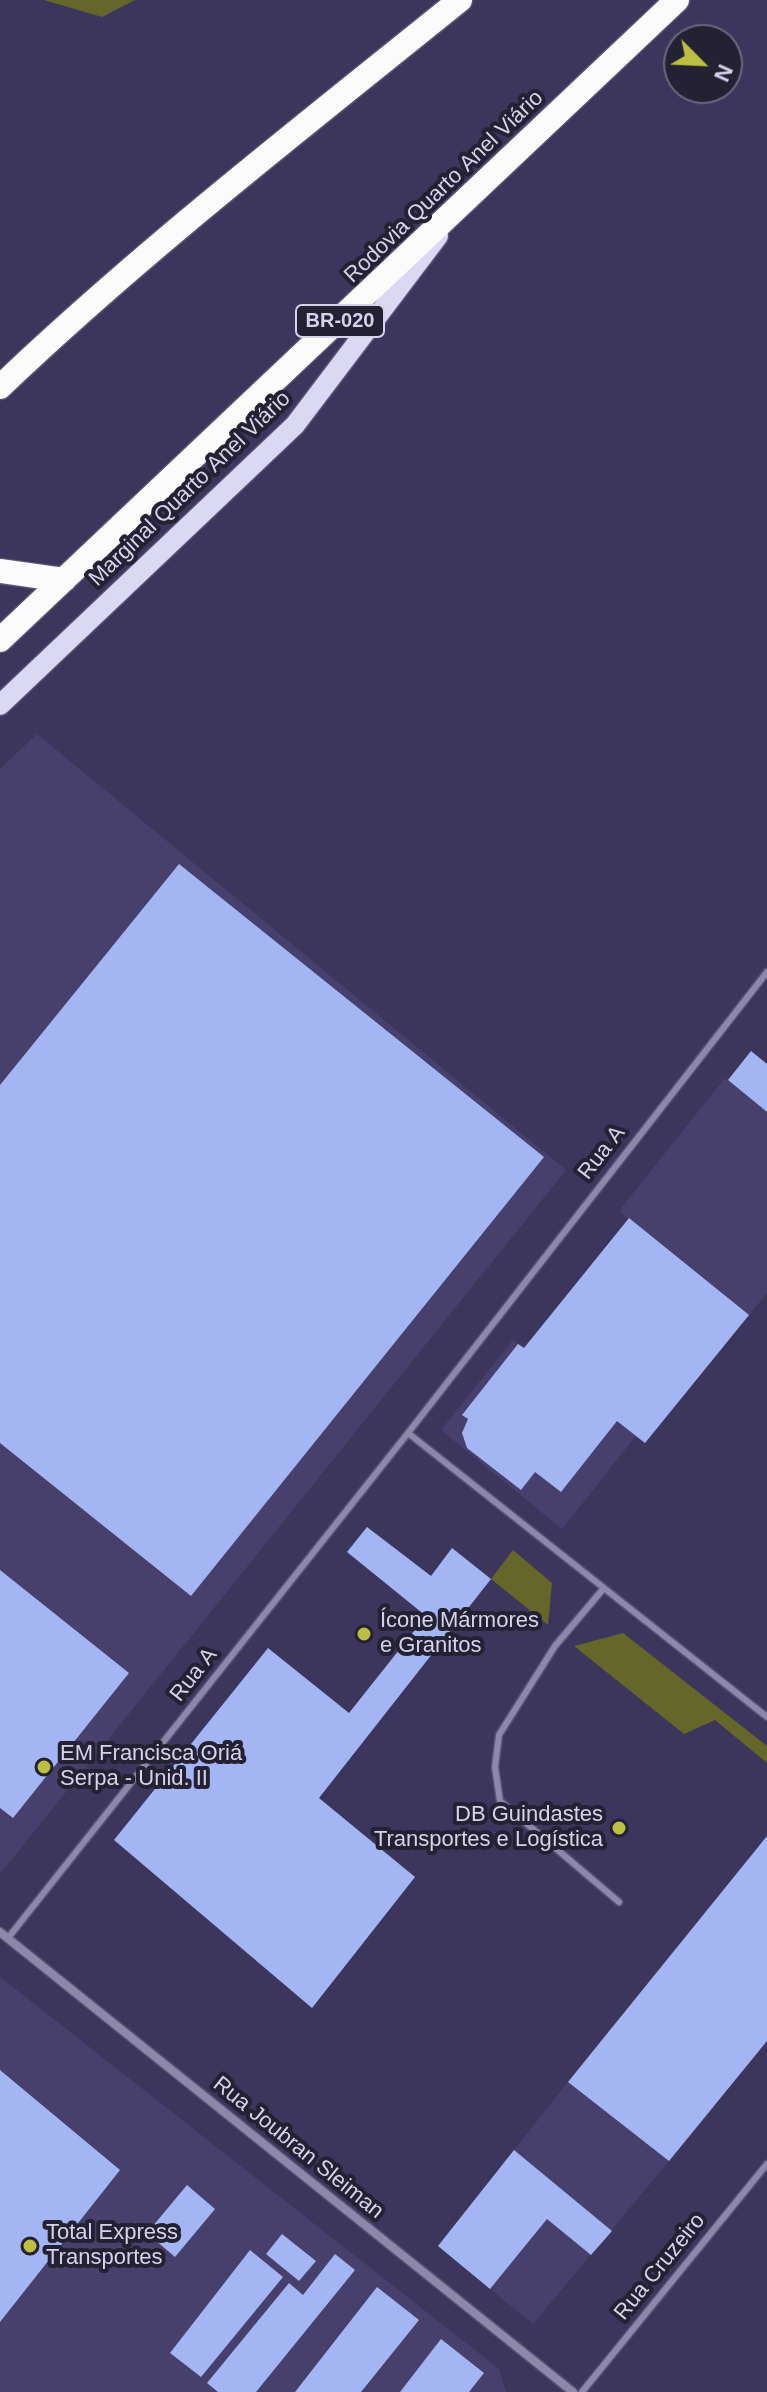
<!DOCTYPE html>
<meta charset="utf-8">
<style>
body{margin:0}
#map{position:relative;width:767px;height:2392px;overflow:hidden;background:#3c365d;font-family:Helvetica,sans-serif}
canvas{display:block}
.north{position:absolute;left:663px;top:24px;width:80px;height:80px;box-sizing:border-box;background:#232132;border:2px solid #6a687c;border-radius:50%;rotate:114deg;font-size:22px;font-weight:700;line-height:32px;text-align:center;color:#d5d2eb}
.north::after{content:'';display:block;margin:auto;width:28px;height:36px;background:#bdbf43;clip-path:polygon(50% 0,100% 100%,50% 72%,0 100%)}
</style>
<div id="map">
<canvas width="767" height="2392"></canvas>
<div class="north">N</div>
</div>
<script>
const g = document.querySelector('canvas').getContext('2d');
g.lineJoin = 'round';
function paint(path, color) {
  g.fillStyle = color;
  g.fill(path, 'evenodd');
}
function stroke(path, color, width, dash) {
  g.strokeStyle = color;
  g.lineWidth = width;
  g.lineCap = dash ? 'butt' : 'round';
  g.setLineDash(dash || []);
  g.stroke(path);
}
function drawText(font, color, halo, rows, align = 'center') {
  g.font = font + ' Helvetica,sans-serif';
  g.lineWidth = 8;
  g.setLineDash([]);
  g.textBaseline = 'middle';
  g.strokeStyle = halo;
  g.fillStyle = color;
  for (const [text, x, y, turn = 0] of rows) {
    g.save();
    g.translate(x, y);
    g.rotate((+turn || 0) * Math.PI / 180);
    g.textAlign = isNaN(turn) ? turn : align;
    if (halo) g.strokeText(text, 0, 0);
    g.fillText(text, 0, 0);
    g.restore();
  }
}
const built = new Path2D(`
 M37 734 566 1170 0 1874V769Z
 M725 1078 767 1112V1293L645 1443 635 1437 562 1529 441 1430 513 1340 524 1348 629 1219 619 1211Z
 M0 1977 499 2369 506 2392H0Z
 M614 2024 715 2106 533 2324 438 2246Z`);
const green = new Path2D(`
 M44 0H135L102 17Z
 M513 1550 552 1583 548 1625 491 1579Z
 M623 1633 767 1746V1763L715 1720 684 1734 574 1646Z`);
const building = new Path2D(`
 M179 864 544 1157 191 1596 0 1443V1085Z
 M751 1051 767 1064V1112L728 1080Z
 M629 1218 749 1315 645 1443 617 1421 561 1492 535 1472 521 1490 467 1448 462 1433 468 1419 462 1415 518 1344 524 1348Z
 M367 1527 431 1576 452 1548 491 1579 319 1798 415 1877 312 2008 114 1840 268 1648 349 1713 426 1616 347 1552Z
 M0 1570 129 1673 13 1818 0 1808Z
 M767 1836V2041L669 2161 568 2082Z
 M0 2070 120 2170 0 2322Z
 M514 2150 612 2231 591 2255 547 2219 490 2289 438 2246Z
 M187 2185 215 2209 175 2257 147 2233Z
 M282 2234 316 2261 299 2281 266 2254Z
 M250 2250 283 2277 201 2377 170 2353Z
 M335 2254 355 2270 256 2392H218L207 2383 289 2283 303 2295Z
 M377 2287 419 2320 361 2392H295Z
 M441 2339 484 2373 469 2392H400Z`);
const lane = new Path2D(`
 M408 1433 767 1717
 M604 1588 555 1646 499 1735 495 1767 500 1801 619 1902
 M8 1938 408 1433 767 972
 M582 2392 767 2164`);
const street = new Path2D(`
 M0 1932 573 2392`);
const primary = new Path2D(`
 M0 705 295 425 438 236`);
const highway = new Path2D(`
 M0 387C145 249 304 126 460 0
 M0 571 64 580
 M0 640 677 0`);
const markers = [
 [364,1634,8,"#bdbf43"],
 [44,1767,8,"#bdbf43"],
 [619,1828,8,"#bdbf43"],
 [30,2246,8,"#bdbf43"]
];
const shields = [
 [340,321,88]
];
const shieldNames = [
 ["BR-020",340,321]
];
const streetNames = [
 ["Rodovia Quarto Anel Viário",444,187,-44],
 ["Marginal Quarto Anel Viário",190,489,-44],
 ["Rua A",602,1153,-52],
 ["Rua A",194,1675,-52],
 ["Rua Joubran Sleiman",298,2148,39],
 ["Rua Cruzeiro",660,2267,-51]
];
const poiNames = [
 ["Ícone Mármores",380,1621],
 ["e Granitos",380,1646],
 ["EM Francisca Oriá",60,1754],
 ["Serpa - Unid. II",60,1779],
 ["DB Guindastes",603,1815,"right"],
 ["Transportes e Logística",603,1840,"right"],
 ["Total Express",46,2233],
 ["Transportes",46,2258]
];
paint(built, '#48406c');
paint(green, '#64662a');
paint(building, '#a3b6f3');
stroke(lane, '#585277', 9);
stroke(street, '#585277', 11);
stroke(primary, '#585277', 23);
stroke(highway, '#585277', 27);
stroke(lane, '#8c88a9', 6);
stroke(street, '#8c88a9', 8);
stroke(primary, '#dbd8f4', 20);
stroke(highway, '#fbfbfb', 24);
for (const [x, y, r, color] of markers) {
  const dot = new Path2D();
  dot.arc(x, y, r, 0, 2 * Math.PI);
  g.fillStyle = color;
  g.fill(dot);
  stroke(dot, '#232132', 3);
}
for (const [x, y, w] of shields) {
  const box = new Path2D();
  box.roundRect(x - w / 2, y - 16, w, 32, 6);
  g.fillStyle = '#232132';
  g.fill(box);
  stroke(box, '#d5d2eb', 2);
}
drawText('bold 20px', '#d5d2eb', null, shieldNames);
drawText('22px', '#d5d2eb', '#232132', streetNames);
drawText('22px', '#d5d2eb', '#232132', poiNames, 'left');
</script>
